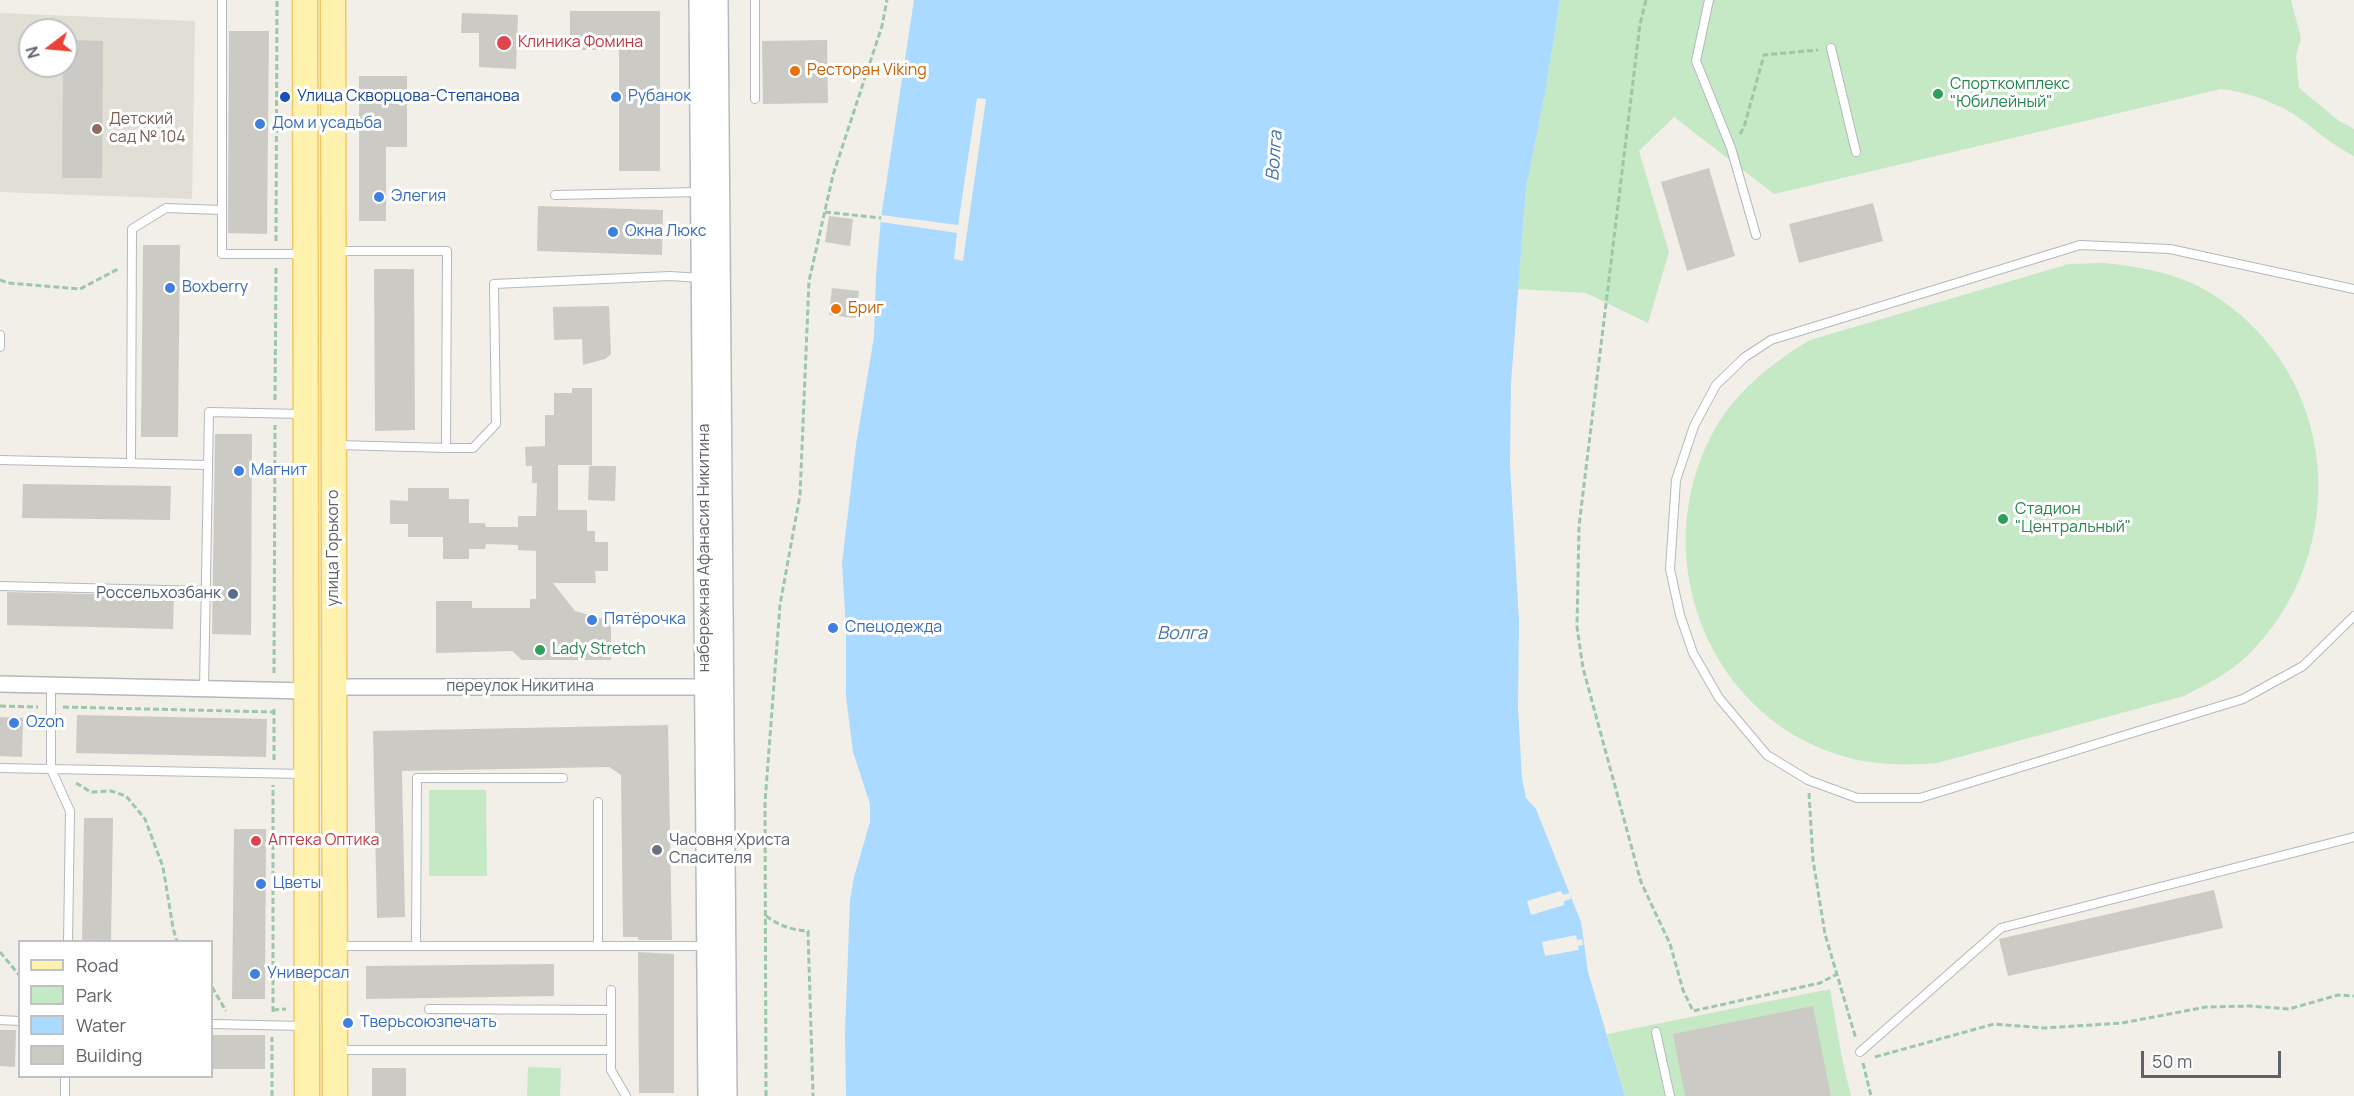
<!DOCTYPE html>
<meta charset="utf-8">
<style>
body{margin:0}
#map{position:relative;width:2354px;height:1096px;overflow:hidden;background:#f1efe8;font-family:Manrope,sans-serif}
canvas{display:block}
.legend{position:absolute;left:18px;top:940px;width:195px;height:138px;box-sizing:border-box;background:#fff;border:2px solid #bfc1c3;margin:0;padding:8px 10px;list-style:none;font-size:18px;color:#5f6368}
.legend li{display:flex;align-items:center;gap:12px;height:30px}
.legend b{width:30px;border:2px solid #bfc1c3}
.north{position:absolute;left:18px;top:18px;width:60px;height:60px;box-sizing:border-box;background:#fff;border:2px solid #bfc1c3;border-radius:50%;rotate:254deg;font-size:16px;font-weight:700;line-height:24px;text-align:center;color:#5f6368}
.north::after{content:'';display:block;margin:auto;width:21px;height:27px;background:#ea4335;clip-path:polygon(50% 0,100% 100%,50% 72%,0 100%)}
.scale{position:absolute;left:2141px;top:1051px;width:140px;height:27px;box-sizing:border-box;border:3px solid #5f6368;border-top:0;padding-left:8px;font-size:18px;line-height:21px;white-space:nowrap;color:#5f6368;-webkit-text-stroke:4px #fff;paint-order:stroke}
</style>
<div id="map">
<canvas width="2354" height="1096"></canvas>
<ul class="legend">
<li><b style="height:8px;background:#fff2af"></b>Road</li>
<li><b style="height:16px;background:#c5e8c5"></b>Park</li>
<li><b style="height:16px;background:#aadaff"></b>Water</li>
<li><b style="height:16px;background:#cccac5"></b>Building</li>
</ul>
<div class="north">N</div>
<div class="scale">50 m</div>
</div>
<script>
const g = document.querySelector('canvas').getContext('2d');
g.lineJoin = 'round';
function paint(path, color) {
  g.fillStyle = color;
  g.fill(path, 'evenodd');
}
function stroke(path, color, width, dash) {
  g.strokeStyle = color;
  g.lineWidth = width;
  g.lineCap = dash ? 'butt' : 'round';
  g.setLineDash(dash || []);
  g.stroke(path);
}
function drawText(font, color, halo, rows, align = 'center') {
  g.font = font + ' Manrope,sans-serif';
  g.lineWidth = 6;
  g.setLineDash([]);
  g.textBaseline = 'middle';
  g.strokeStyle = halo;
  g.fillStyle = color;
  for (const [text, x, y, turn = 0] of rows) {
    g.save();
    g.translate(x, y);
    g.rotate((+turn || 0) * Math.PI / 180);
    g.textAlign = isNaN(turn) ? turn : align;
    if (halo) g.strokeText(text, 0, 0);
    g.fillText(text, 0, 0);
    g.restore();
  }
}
const education = new Path2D(`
 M0 13 195 21 192 199 0 192ZM30 30H66V66H30Z`);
const green = new Path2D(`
 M1560 0H2291L2301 38 2296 56 2299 88 2339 121 2354 129V156C2331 145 2313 127 2292 113 2269 100 2246 92 2221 89L1774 194 1674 117 1639 151 1669 252 1648 323 1586 293 1518 289 1526 188 1545 94Z
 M2104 263C2141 267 2177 273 2209 292 2341 372 2354 553 2246 657 2228 674 2205 685 2184 696L1937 763C1914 765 1892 765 1869 762 1719 737 1644 570 1710 438 1732 394 1769 365 1810 340L2069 264Z
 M429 790H486L487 876H429Z
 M1830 989 1842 1058 1851 1096H1625L1607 1034Z
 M528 1067 561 1068 560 1096H527Z`);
const water = new Path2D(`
 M914 0H1560L1545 94 1526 188 1511 383 1510 465 1519 622 1518 708 1522 778 1526 798 1536 809 1581 922 1588 972 1625 1096H846L845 1033 850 900 854 877 870 822V804L853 752 846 696V629L842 563 856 445 874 337 876 276 881 218Z`);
const pier = new Path2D(`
 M977 98 986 99 963 261 954 259 957 233 881 222V215L958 225Z
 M1561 891 1563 895 1570 893 1571 899 1564 901V905L1531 915 1527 901Z
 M1576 935 1577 940 1582 939 1583 945 1578 946 1579 950 1545 956 1542 942Z`);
const building = new Path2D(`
 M570 11H660V171H619V50H570Z
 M462 13 518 15 516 69 479 67V33H461Z
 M229 31H269L267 234 228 233Z
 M66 40 103 41 102 178H62L63 66H66Z
 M827 40 828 103 763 104 762 41Z
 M359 76H407V147H386V221H359Z
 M1709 168 1735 256 1687 271 1661 182Z
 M1873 203 1883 241 1799 263 1789 224Z
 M538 206 663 210 662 255 537 251Z
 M829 216 853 219 850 246 825 242Z
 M143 245H180L178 437H141Z
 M374 269H414L415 430 375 431Z
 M832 288 859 291 856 318 829 315Z
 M609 306 611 354 605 359 583 365 582 339 554 340 553 307Z
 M572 388H592V465H558V510H587V531H595V542H608V571H595L596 583H553L575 611 611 621V660H522L512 651 436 653V601H472V608H530V599H536V551L518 550V545L486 544 485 549H469V559H443V537H408V524H390V500L408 501V488H449V499H469V523H485L486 527H518V516H536L537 483H532V466H526L525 447 545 446V415H554V393H572Z
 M215 434H252L251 635 212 634Z
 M589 466H616L615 501 588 500Z
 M23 484 171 486 170 520 22 518Z
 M7 592 174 596 173 629 7 625Z
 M77 715 267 719 266 757 76 753Z
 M0 717 23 718 22 757 0 756Z
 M668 725 672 940H638V937H623L621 775 609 767 402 771 405 917 377 918 373 731Z
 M84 818H113L111 942H82Z
 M234 829H266L265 999H232Z
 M2214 890 2223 928 2008 976 1999 939Z
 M638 952 674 954V1093H639Z
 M554 964V996L366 999V966Z
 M1813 1006 1831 1096H1685L1673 1034Z
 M0 1030H16L15 1067 0 1066Z
 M212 1035H265V1069H212Z
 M372 1068H406V1096H372Z`);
const path = new Path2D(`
 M1646 0 1640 24 1579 526 1577 627 1583 668 1641 882 1670 944 1683 990 1693 1011 1820 983 1837 974
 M1740 134 1744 127 1764 55 1818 50
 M825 212 881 218
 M276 241 277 0
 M0 280 8 283 80 289 118 269
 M275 400 276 266
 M274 673 275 425
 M0 706 38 707
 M63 707 274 712
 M274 760V707
 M76 783 91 792 111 791 126 796 145 819 163 867 173 928 177 942
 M1809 793 1813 860 1825 934 1856 1039
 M766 916C780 926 791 930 808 931L813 1096
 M0 952 20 976
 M212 987 226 1011
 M273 1010 286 1009
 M273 1012V785
 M1875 1057 1994 1024 2044 1028 2122 1023 2206 1007 2250 1006 2289 1009 2338 995 2354 996
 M1863 1063 1871 1096
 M272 1096V1037
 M766 1096 765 802 780 605 800 495 809 281 833 175 882 26 887 0`);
const service = new Path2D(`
 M222 0V254H302
 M1709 0 1696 61 1731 148 1756 235
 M1831 48 1856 152
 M755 99V0
 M555 195 700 192
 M337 251H447L446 448 338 445
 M2354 289 2170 249 2080 245 1771 340 1745 357 1716 385 1694 426 1676 480 1670 569 1680 615 1693 653 1719 698 1767 755 1808 780 1857 798H1920L2243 699 2303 666 2354 616
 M0 335V347
 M446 448H473L496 424 494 284 670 276 701 278
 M0 460 208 465
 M131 463 132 229 166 208 221 210
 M0 586 206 591
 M51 685V769L70 811 68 942
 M204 688 209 412 303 414
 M0 768 304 774
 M338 946H707
 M416 946 417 778H563
 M598 946V802
 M611 990V1070L626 1096
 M429 1009 611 1010
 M0 1020 20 1021
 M212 1024 303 1026
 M1656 1032 1670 1096
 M337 1050H611
 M1860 1052 2001 928 2354 837
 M65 1096V1076`);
const minor = new Path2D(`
 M0 684 307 691
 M334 687H706`);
const secondary = new Path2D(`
 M700 0 709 1096
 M717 0 726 1096`);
const primary = new Path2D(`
 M305 0 307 1096
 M333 0 335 1096`);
const markers = [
 [504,43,8,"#e0444e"],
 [795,71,6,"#e8710a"],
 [1938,94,6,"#2e9e5b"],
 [285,97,6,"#1a4fb4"],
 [616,97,6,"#3f7fe0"],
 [260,124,6,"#3f7fe0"],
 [97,129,6,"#8d6e63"],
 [379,197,6,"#3f7fe0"],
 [613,232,6,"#3f7fe0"],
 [170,288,6,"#3f7fe0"],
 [836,309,6,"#e8710a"],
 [239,471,6,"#3f7fe0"],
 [2003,519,6,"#2e9e5b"],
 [233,594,6,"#5c6f8a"],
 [592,620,6,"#3f7fe0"],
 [833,628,6,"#3f7fe0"],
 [540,650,6,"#2e9e5b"],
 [14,723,6,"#3f7fe0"],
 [256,841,6,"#e0444e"],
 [657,850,6,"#6b7280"],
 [261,884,6,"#3f7fe0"],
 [255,974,6,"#3f7fe0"],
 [348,1023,6,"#3f7fe0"]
];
const healthNames = [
 ["Клиника Фомина",518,43],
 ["Аптека Оптика",268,841]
];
const foodNames = [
 ["Ресторан Viking",807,71],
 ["Бриг",848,309]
];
const leisureNames = [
 ["Спорткомплекс",1950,85],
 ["\"Юбилейный\"",1950,103],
 ["Стадион",2015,510],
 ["\"Центральный\"",2015,528],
 ["Lady Stretch",552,650]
];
const transitNames = [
 ["Улица Скворцова-Степанова",297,97]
];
const shopNames = [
 ["Рубанок",628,97],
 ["Дом и усадьба",272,124],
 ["Элегия",391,197],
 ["Окна Люкс",625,232],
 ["Boxberry",182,288],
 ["Магнит",251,471],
 ["Пятёрочка",604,620],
 ["Спецодежда",845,628],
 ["Ozon",26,723],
 ["Цветы",273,884],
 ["Универсал",267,974],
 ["Тверьсоюзпечать",360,1023]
];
const educationNames = [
 ["Детский",109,120],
 ["сад № 104",109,138]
];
const streetNames = [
 ["улица Горького",334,548,-90],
 ["набережная Афанасия Никитина",705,548,-90],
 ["переулок Никитина",520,687]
];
const serviceNames = [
 ["Россельхозбанк",221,594]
];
const worshipNames = [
 ["Часовня Христа",669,841],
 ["Спасителя",669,859]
];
const waterNames = [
 ["Волга",1275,156,-86],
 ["Волга",1182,634]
];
paint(education, '#e1ded6');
paint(green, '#c5e8c5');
paint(water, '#aadaff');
paint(pier, '#f1efe8');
paint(building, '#cccac5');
stroke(service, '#b5b8bc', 10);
stroke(minor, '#b5b8bc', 18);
stroke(secondary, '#b6babf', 24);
stroke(primary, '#f2c960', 27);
stroke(path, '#9cc7a9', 3, [6, 3]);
stroke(service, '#fff', 8);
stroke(minor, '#fff', 15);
stroke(secondary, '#fff', 21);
stroke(primary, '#fff2af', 24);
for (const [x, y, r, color] of markers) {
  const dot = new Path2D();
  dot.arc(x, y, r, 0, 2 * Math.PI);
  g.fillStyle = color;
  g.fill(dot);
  stroke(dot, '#fff', 2);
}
drawText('16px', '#be3a42', '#fff', healthNames, 'left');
drawText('16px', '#c56008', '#fff', foodNames, 'left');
drawText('16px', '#27864d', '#fff', leisureNames, 'left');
drawText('16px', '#164399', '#fff', transitNames, 'left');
drawText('16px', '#366cbe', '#fff', shopNames, 'left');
drawText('16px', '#785e54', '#fff', educationNames, 'left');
drawText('16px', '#5f6368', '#fff', streetNames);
drawText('16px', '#4e5e75', '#fff', serviceNames, 'right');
drawText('16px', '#5b616d', '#fff', worshipNames, 'left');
drawText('italic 18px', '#4174aa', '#fff', waterNames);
</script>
